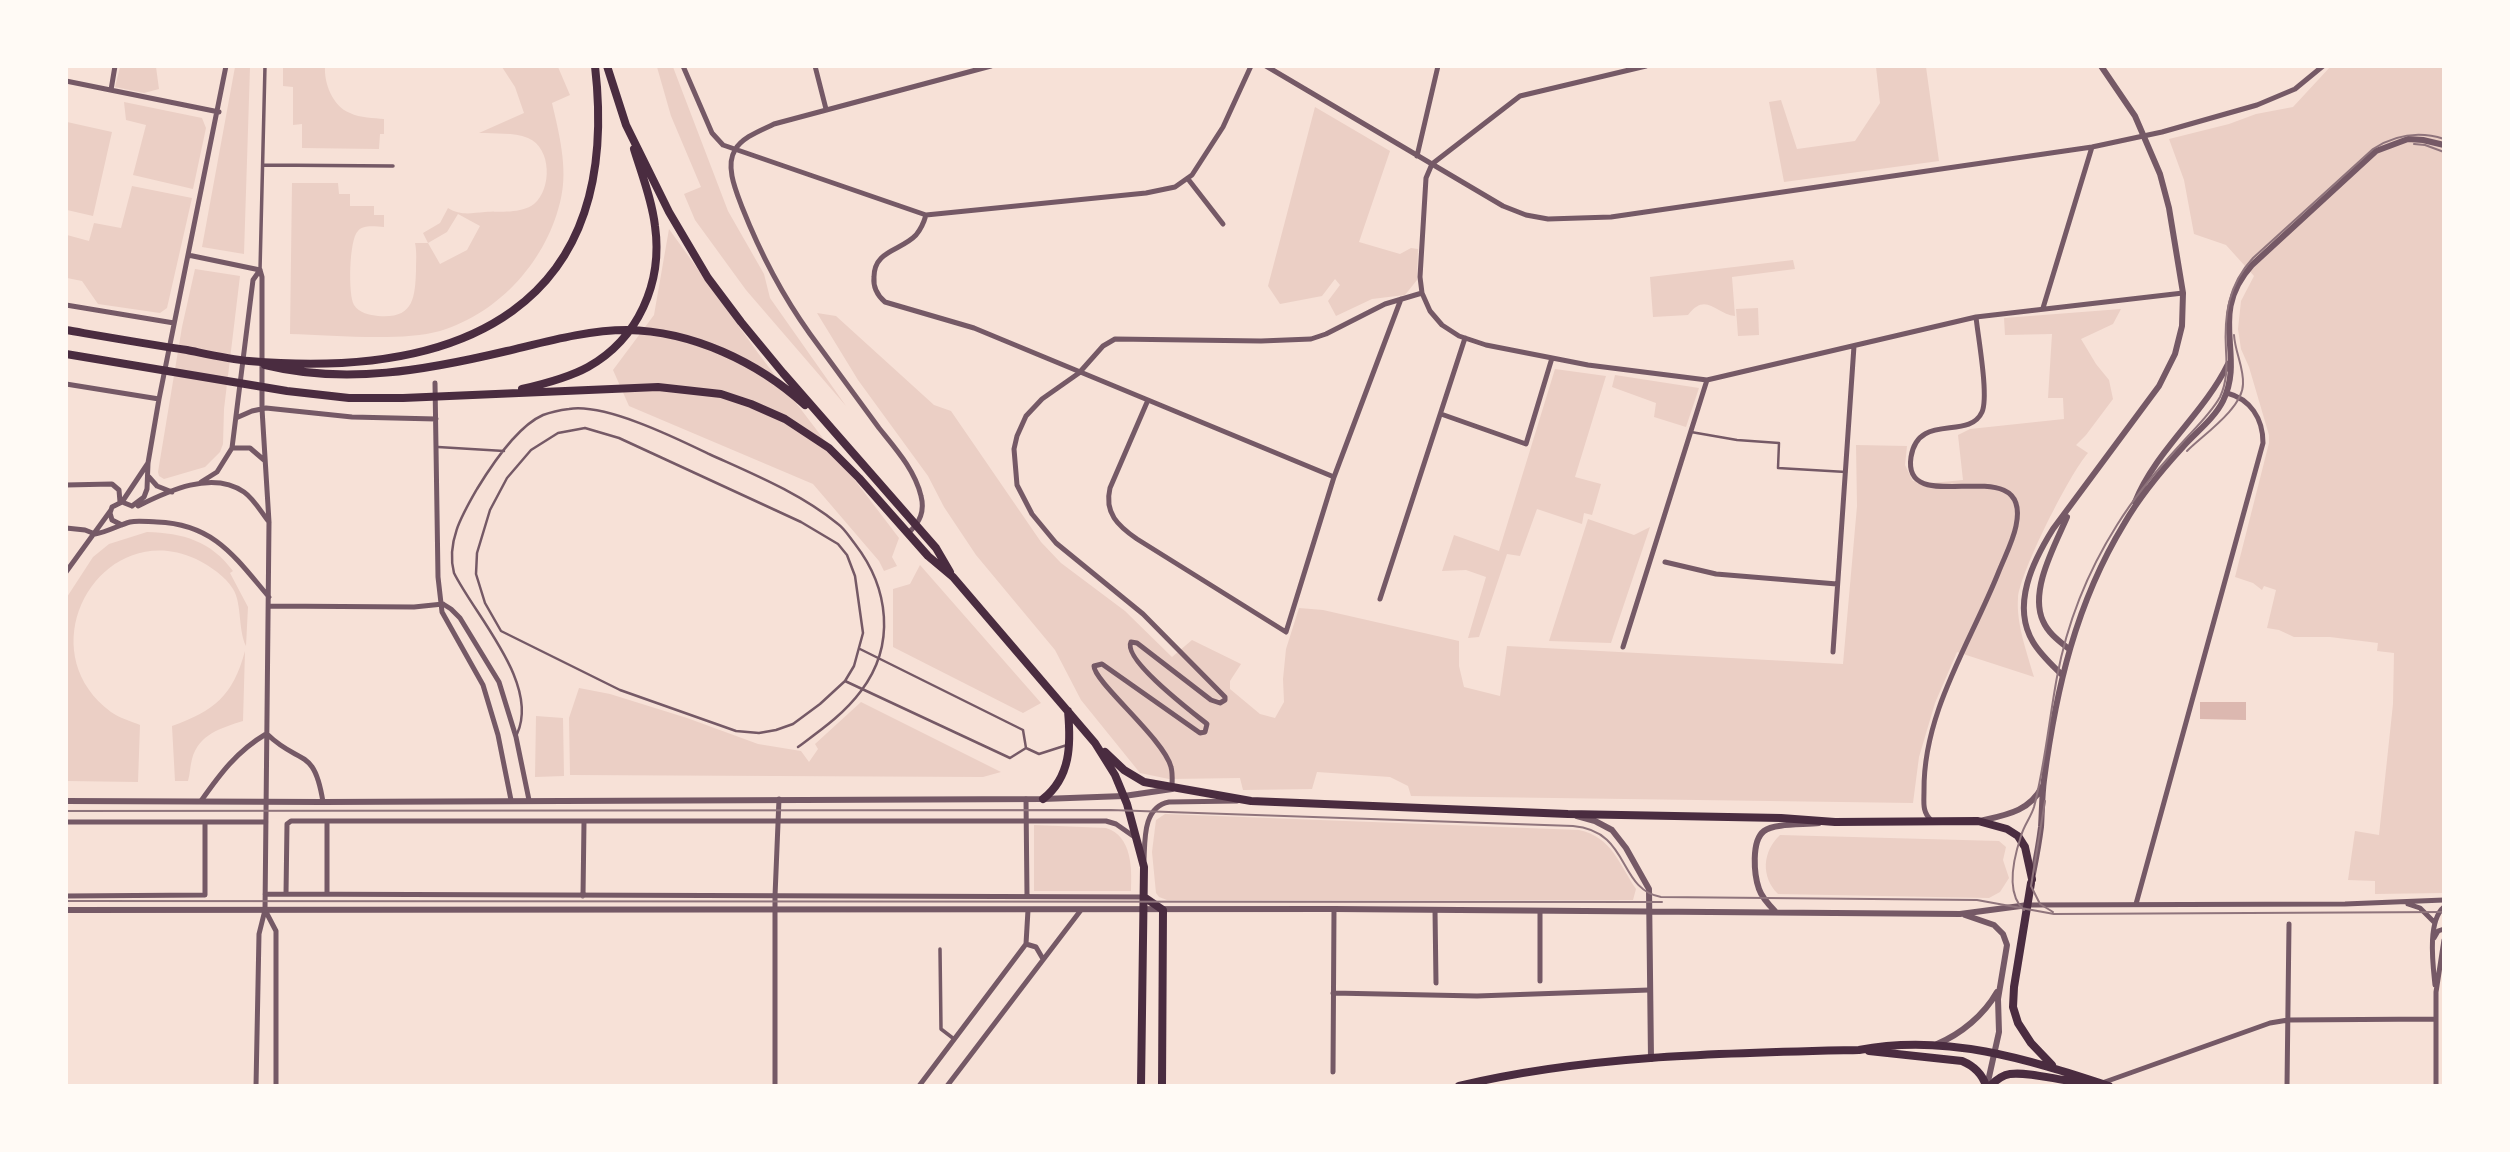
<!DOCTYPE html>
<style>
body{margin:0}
#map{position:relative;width:2510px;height:1152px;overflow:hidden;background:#f7e1d7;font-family:Rubik,sans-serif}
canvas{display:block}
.frame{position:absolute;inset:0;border:68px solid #fffaf5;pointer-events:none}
</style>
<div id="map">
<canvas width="2510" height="1152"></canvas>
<div class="frame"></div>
</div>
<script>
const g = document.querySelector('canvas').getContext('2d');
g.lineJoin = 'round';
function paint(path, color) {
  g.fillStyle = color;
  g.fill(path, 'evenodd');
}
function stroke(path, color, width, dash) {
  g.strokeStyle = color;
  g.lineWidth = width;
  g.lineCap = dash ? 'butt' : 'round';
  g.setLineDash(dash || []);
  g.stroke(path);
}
const green = new Path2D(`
 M120 67H156L159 89 144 93 115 87Z
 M235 67H250L244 254 202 247Z
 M283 67H325C324 82 332 106 350 113 360 118 374 118 384 119V134H380L379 149 302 148V124L293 125V87L283 86Z
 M502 67H558L570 95 552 103C559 133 568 168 561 198 548 259 500 313 440 331 401 342 332 335 290 334L292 183H338L339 194H350V206H374V215H384V227C376 227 364 224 358 231 349 239 348 295 354 305 359 313 370 315 378 316 413 319 415 299 416 271 416 262 417 252 415 243H428L423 233 440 223 448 208C461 216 471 213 485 212 500 211 521 214 534 204 552 189 552 148 528 138 513 132 495 134 479 133L524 113 515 87ZM458 214 480 226 467 250 440 264 428 243 447 232Z
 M657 67H673L728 211 764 274 770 298 846 406 746 290 695 220 684 194 701 187 671 116Z
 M1876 67H1926L1939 161 1784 182 1769 102 1781 100 1797 149 1855 141 1880 103Z
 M2330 67H2443V893L2375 894V881L2348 880 2355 831 2379 835 2393 704 2394 653 2377 651 2378 643 2330 637H2294L2279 630 2267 628 2276 590 2264 586 2262 590 2253 583 2235 577 2269 443V435L2249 367 2241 349 2238 329 2241 301 2254 276 2226 245 2194 234 2184 180 2169 139 2229 124 2256 114 2293 107Z
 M124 102 202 118 206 128 193 189 133 175 146 125 126 120Z
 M1315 107 1390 151 1359 242 1400 254 1411 248 1418 249 1417 280 1405 295 1372 299 1336 316 1328 301 1340 285 1335 279 1322 296 1280 304 1268 286Z
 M67 122 112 132 93 216 67 210Z
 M132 186 192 198 167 308 160 313 98 304 82 281 67 278V235L89 241 94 223 121 228Z
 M669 229 758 353 899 538 892 557 897 566 884 571 879 561 813 484 629 406 613 370 654 315Z
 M1793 260 1795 269 1732 277 1735 316C1716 314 1706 291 1688 315L1653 317 1650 277Z
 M195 269 240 276 224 409 223 444 220 452 205 467 164 479 159 476 158 472 182 327Z
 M1758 308 1759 335 1738 336 1736 309Z
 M2121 309 2113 324 2081 339 2096 364 2109 380 2113 399 2086 435 2076 445 2088 453C2070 473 2020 572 2018 598 2016 623 2027 653 2034 677L1957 652 1935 703 1919 757 1913 803 1411 796 1408 786 1390 777 1317 772 1312 789 1243 790 1240 778 1169 779 1140 773 1081 700 1055 650 976 555 944 507 928 476 858 380 817 313 836 316 934 405 951 411 1041 542 1061 563 1125 611 1172 657 1192 640 1241 664 1230 681V689L1260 714 1275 718 1284 702 1283 679 1286 649 1299 608 1323 610 1459 641V666L1464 687 1500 696 1507 646 1843 664 1857 506 1856 445 1907 446 1905 465 1913 481 1932 483 1963 480 1958 435 1970 429 2064 419 2063 398H2048L2052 334 2005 335 2004 318Z
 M1555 369 1606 376 1575 477 1601 484 1592 515 1584 513 1582 524 1537 509 1520 556 1507 554 1479 637 1468 638 1486 577 1466 570 1442 571 1454 535 1499 551Z
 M1615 375 1699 388 1686 427 1654 417 1656 403 1612 387Z
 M1588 519 1634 535 1650 527 1611 643 1549 641Z
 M147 532C183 533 211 541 233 571L230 573 248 607 246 646C238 630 242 603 233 589 225 576 210 566 196 559 102 516 25 648 111 712 119 718 131 721 140 725L138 782 67 781V597L93 557 109 544Z
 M920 565 1041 703 1023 713 893 647V589L910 584Z
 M245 651 243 721C221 728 199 734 192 759 190 767 190 774 188 781H175L172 726C214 711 233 696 245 651Z
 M579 688 610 694 687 718 758 744 801 751 809 762 818 749 815 744 861 702 1001 772 983 777 570 775 569 718Z
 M536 716 563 718 564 776 535 777Z
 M1165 814 1579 830C1612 837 1619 864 1636 889L1633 900H1167L1159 897 1156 893 1152 852 1156 820Z
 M1034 825 1106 828C1132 836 1132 868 1131 891H1034Z
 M1780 835 1999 841 2006 847 2003 860 2009 878 2000 892 1989 898 1778 894C1761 877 1762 852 1780 835Z`);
const water = new Path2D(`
 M2200 702H2246V720L2200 719Z`);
const service = new Path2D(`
 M585 428 619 438 801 522 838 544 847 555 855 576 863 633 854 666 845 681 820 704 793 724 776 730 759 733 736 731 620 690 501 631 485 603 476 574 477 553 490 510 507 478 531 450 558 433Z
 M1691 432 1737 440 1779 443 1778 468 1846 472
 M438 447 504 451
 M845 681 1010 758 1026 748 1023 730 860 649
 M517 734C540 684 476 617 454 573 446 542 462 515 477 489 491 466 518 426 543 415 551 412 561 410 569 409 605 403 676 438 709 454 753 474 800 493 838 524 845 529 850 538 855 544 889 588 896 645 861 691 844 714 821 730 798 747
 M1026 748 1039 754 1067 745`);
const pedestrian = new Path2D(`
 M264 165 393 166
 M260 270 265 66
 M940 949 941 1029 954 1039`);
const minor = new Path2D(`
 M683 66 712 133 723 145 926 215 1146 193 1175 187 1192 175 1223 127 1251 66
 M815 66 826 109
 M1266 66 1503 206 1526 215 1548 219 1611 217 2092 147 2162 132 2257 105 2295 89 2323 66
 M1646 66 1520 96 1432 164 1426 178 1420 277 1422 293 1430 311 1442 325 1459 336 1486 345 1588 365 1707 380 1976 317 2183 293
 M66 81 219 112
 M111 90 115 66
 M1417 156 1438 66
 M1188 179 1223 224
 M926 215C924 222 921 229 916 235 901 251 874 250 874 277 873 287 878 296 885 302L974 328 1334 477
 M188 255 260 270
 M66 305 174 323
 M2043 308 2092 147
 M435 383 438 577 442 612 483 685 498 735 511 800
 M66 384 159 399
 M1148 400 1110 488C1104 513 1118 526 1137 539L1286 632 1334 477 1401 299
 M1441 414 1526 444 1552 358
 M236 418 252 411 266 408 352 417 436 419
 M232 448H250L264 460
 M149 477 157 486 172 492
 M201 482 217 472 232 448 253 280 260 270
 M66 485 112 484 119 490 120 502
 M122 502 148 463
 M132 506 144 497 147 489 148 463 159 399 226 66
 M138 506C168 491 212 470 244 492 254 499 261 512 269 522
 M122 525 112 520 110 513 112 507 122 502 132 506
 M66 528 85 530 95 534C107 532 119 525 130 522 138 520 149 522 157 522 214 524 235 557 269 597
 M908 533C920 523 925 511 921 496 915 470 895 448 879 428 856 397 833 365 810 334 782 295 759 250 742 207 736 191 725 166 735 150 742 137 762 130 774 124L991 66
 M1665 562 1716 574 1837 584
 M66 572 111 510
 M1380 599 1465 338
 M443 604 451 609 460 618 499 682 516 737 529 800
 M269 606 414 607 443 604
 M1623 647 1707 380
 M1833 652 1854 346
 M267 734C300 766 314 746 323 802
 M1172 789C1172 781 1173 774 1171 767 1164 739 1094 682 1094 666L1102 664 1200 733 1205 732 1207 724C1192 712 1122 659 1131 642L1137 643 1211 700 1220 703 1225 700V697L1143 614 1056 543 1032 514 1017 485 1014 449 1017 436 1026 416 1042 399 1079 373 1103 346 1115 339 1261 341 1311 339 1326 334 1385 304 1422 293
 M1026 799 1027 896
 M201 801C220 774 237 751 266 734
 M1931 820C1922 812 1924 802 1924 791 1923 712 1971 642 1999 571 2005 556 2013 541 2016 526 2033 447 1901 522 1911 457 1918 412 1969 441 1982 412 1989 396 1978 337 1976 317
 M327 821V894
 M66 822H266
 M1144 860C1145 839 1143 807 1169 802L1237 801
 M265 894 1144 897
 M286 894 287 824 291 821H1106L1116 824 1136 838
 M66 896 205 895V822
 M583 896 584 822
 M2136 904 2263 443C2263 418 2250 399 2227 393
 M2408 904 2420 908 2434 922
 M2028 905 2345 904 2444 900
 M265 910 276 931V1086
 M1435 910 1436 983
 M2434 938 2438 931 2444 929
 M1026 944 1036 947 1043 959
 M1540 981V911
 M2435 985C2433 965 2427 921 2444 907
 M1333 993 1477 996 1649 990
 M1333 1072 1334 909
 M2102 1083 2270 1023 2288 1020 2435 1019
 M256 1086 259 934 265 910 269 522 262 409V277L260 270
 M775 1086V896L779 799
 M919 1086 1026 944 1028 910
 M947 1086 1081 910
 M2287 1086 2289 924
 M2436 1086V992L2444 940`);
const tertiary = new Path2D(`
 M2135 502C2156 450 2203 415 2228 364
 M2067 517C2055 545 2029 591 2043 621 2048 633 2059 641 2069 649
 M2062 675C2052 665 2040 654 2033 642 2011 605 2033 561 2053 529L2159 386 2175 354 2182 326 2183 293 2169 208 2160 174 2135 116 2101 66
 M66 801 323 802 1043 799 1124 796 1172 789
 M1577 816 1595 821 1612 830 1626 848 1649 889 1651 1059
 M1980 821C2005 815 2029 812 2042 787
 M2033 874C2036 859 2039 843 2041 827 2042 811 2042 795 2044 780 2056 689 2076 603 2124 524 2140 496 2160 472 2182 448 2195 433 2214 419 2223 401 2246 354 2207 315 2252 265L2376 151 2408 139 2423 140 2444 145
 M66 910 1334 909 1960 914 2028 905
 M1775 911C1769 905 1762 898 1759 889 1754 875 1751 841 1764 831 1774 823 1805 825 1819 823
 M1965 915 1994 925 2003 934 2007 945 1998 999 1999 1032 1987 1086
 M1937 1044C1961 1034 1984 1015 1997 992`);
const primary = new Path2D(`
 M607 66 626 125 669 212 708 278 741 322 783 373 936 548 950 572
 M66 330C107 337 147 344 187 350 207 354 229 359 249 361 462 379 623 308 595 66
 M66 354 287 391 349 398H403L658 387 721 394 751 404 785 419 829 448 859 478 928 556 953 577 1095 743 1115 775 1127 804 1144 867 1141 1086
 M265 365C346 385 427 370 507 351 545 342 587 330 627 330 692 331 758 362 805 405
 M522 389C544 384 568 378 588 367 638 339 663 283 655 226 652 200 642 175 634 149
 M1105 752 1124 770 1144 782 1251 801 1568 814 1781 818 1835 822 1978 821 2007 829 2018 836 2025 847 2032 879
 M1043 799C1071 777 1071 744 1068 711
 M2031 883 2014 987 2013 1007 2018 1023 2031 1043 2052 1065
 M1144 897 1163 910 1162 1086
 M1869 1051 1962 1061C1974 1066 1982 1073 1986 1086
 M1459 1086C1588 1055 1727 1053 1859 1050 1945 1033 2027 1059 2109 1086
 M1990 1086C1996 1080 2002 1075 2010 1074 2032 1071 2069 1084 2095 1083`);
const tram = new Path2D(`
 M2414 144 2425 145 2444 152
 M2187 451C2203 435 2243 408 2243 384 2244 368 2235 352 2234 335
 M2045 801 2031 886 2040 904 2053 912
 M66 811 1111 810 1573 826C1631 831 1617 889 1661 897L1977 900 2054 914 2444 912
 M66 901 1662 902
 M2024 910C2005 893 2014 857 2021 836 2024 825 2031 817 2034 807 2045 765 2049 720 2057 677 2067 623 2088 571 2117 525 2135 496 2156 471 2179 446 2192 431 2210 415 2220 397 2227 382 2227 367 2226 351 2224 315 2228 285 2253 258L2373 149C2395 135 2419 131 2444 139`);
paint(green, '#ebcfc5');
paint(water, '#dcb8b0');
stroke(service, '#755966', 2.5);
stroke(pedestrian, '#755966', 3.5);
stroke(minor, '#755966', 5);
stroke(tertiary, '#755966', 6);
stroke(primary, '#4a2c40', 8);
stroke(tram, '#8f747c', 2);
</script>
